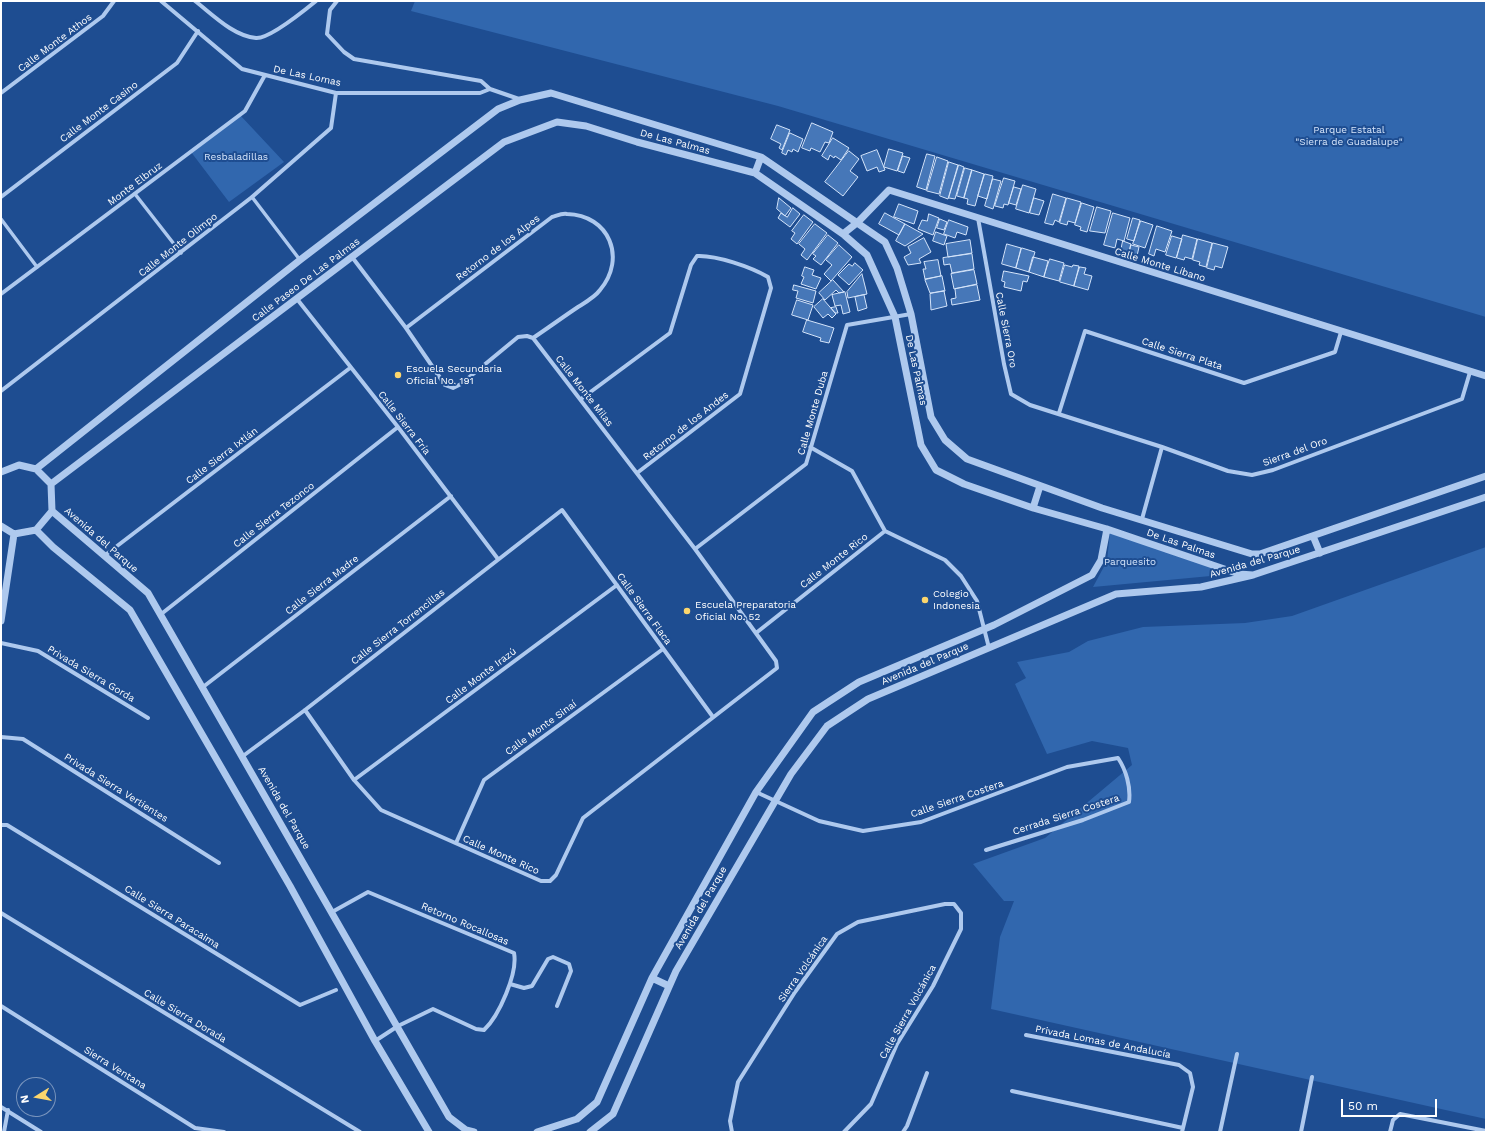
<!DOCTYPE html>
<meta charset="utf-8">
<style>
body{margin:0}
#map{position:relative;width:1487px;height:1133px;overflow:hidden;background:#1e4d91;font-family:"Work Sans",sans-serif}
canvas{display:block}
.frame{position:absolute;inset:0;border:2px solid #fff;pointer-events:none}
.north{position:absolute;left:16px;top:1077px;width:40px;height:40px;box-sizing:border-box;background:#1e4d91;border:1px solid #7894bd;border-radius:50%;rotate:259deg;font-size:11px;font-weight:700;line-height:16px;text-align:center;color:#fff}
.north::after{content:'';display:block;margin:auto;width:14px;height:18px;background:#fcd66d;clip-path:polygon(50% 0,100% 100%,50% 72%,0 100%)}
.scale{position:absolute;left:1341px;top:1099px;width:96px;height:18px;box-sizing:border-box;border:2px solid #fff;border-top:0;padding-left:5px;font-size:12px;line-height:14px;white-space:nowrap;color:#fff;-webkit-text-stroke:3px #1e4d91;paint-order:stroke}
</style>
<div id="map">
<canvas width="1487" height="1133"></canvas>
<div class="frame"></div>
<div class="north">N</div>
<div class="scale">50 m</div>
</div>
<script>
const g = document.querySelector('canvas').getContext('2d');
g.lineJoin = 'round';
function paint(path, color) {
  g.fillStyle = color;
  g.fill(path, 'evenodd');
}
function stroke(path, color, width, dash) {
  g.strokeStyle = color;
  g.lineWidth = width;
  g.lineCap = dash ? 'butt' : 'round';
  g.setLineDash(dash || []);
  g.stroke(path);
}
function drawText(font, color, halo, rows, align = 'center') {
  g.font = font + ' "Work Sans",sans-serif';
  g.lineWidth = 4;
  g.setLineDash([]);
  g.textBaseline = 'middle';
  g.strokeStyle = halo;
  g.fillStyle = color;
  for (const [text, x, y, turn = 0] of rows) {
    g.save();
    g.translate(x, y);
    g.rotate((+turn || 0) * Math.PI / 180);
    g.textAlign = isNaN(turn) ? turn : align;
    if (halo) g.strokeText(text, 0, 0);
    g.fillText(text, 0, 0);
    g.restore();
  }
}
const green = new Path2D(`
 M415 1H1486V317L778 106 411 11Z
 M240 115 284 162 229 202 191 152Z
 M1110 532 1232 574 1093 587 1107 561Z
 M1486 547V1119L991 1009 1000 937 1014 901H1004L973 864 1045 838 1132 765 1128 748 1092 741 1047 754 1015 684 1026 678 1017 662 1069 652 1088 641 1143 627 1245 623 1292 616Z`);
const building = new Path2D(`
 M812 123 833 132 829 143 825 142 820 152 811 148 810 151 802 148Z
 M777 125 790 130 782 150 779 148 781 144 771 139Z
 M790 133 803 139 798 152 793 149 792 152 788 150 786 155 782 153Z
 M833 138 849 148 841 160 835 156 834 158 830 155 828 160 822 156Z
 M889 149 903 153 897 171 884 167Z
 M877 150 885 170 879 172 877 167 867 171 861 156Z
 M849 151 859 159 850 171 858 177 843 196 825 182Z
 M927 154 935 156 926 190 917 187Z
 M903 156 910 158 904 173 898 171Z
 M937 157 948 161 939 194 927 191Z
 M949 162 958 165 948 199 940 196Z
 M959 165 964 167 955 199 949 198Z
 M965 168 972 170 964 198 957 196Z
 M972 170 984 174 975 206 967 204 968 199 964 198Z
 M985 174 993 176 987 199 978 196Z
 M1004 178 1015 181 1008 205 1004 204 1003 208 995 206Z
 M993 179 1001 181 993 209 985 206Z
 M1023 185 1036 189 1029 213 1016 209Z
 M1014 187 1021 189 1016 205 1009 203Z
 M1053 194 1066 198 1059 222 1055 220 1053 225 1045 223Z
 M779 198 791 208 785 216 777 209Z
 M1034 198 1044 201 1039 215 1030 213Z
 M1067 198 1081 202 1075 223 1068 221 1067 225 1060 223Z
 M1082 203 1094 207 1087 232 1080 230 1081 227 1075 225Z
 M899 204 918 211 914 224 894 217Z
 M1097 207 1111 211 1105 233 1090 231Z
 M793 208 800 214 790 227 778 218 781 213 787 217Z
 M885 213 905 224 899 235 879 224Z
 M1113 213 1130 218 1124 241 1117 239 1115 248 1104 245Z
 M929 214 939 218 933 235 918 229 922 220 927 221Z
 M804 215 813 222 797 244 791 239 795 233 792 231Z
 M1133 218 1140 220 1134 241 1127 239Z
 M940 219 947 222 944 230 937 228Z
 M949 220 968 227 966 235 957 232 955 238 944 234Z
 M1141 221 1153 225 1145 248 1133 244Z
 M815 224 827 233 807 260 801 255 805 249 799 244Z
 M905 224 923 234 905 246 896 241Z
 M1157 226 1172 231 1165 252 1156 249 1154 256 1149 254Z
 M936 232 947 236 944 245 933 241Z
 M828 235 838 243 821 265 813 259 816 256 813 254Z
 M1183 235 1197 239 1192 259 1185 257 1184 260 1177 258Z
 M1172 236 1182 239 1176 258 1166 255Z
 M924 238 931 252 919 259 921 263 908 265 904 257 911 253 908 247Z
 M1198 239 1212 243 1206 267 1199 265 1200 262 1193 260Z
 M970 240 972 253 948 257 946 244Z
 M1123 241 1131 244 1129 253 1121 251Z
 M1213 243 1228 247 1222 268 1215 266 1214 270 1207 268Z
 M1007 244 1021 248 1016 268 1002 264Z
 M839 245 852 257 831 281 824 274 832 265 826 260Z
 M1131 245 1139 247 1137 256 1129 254Z
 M1022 248 1035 252 1029 272 1016 268Z
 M972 254 974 269 952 273 950 264 944 265 943 258Z
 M1033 257 1048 261 1044 277 1029 272Z
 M1050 259 1064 263 1059 281 1044 277Z
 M938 260 941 276 925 279 923 269H926L924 262Z
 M855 263 863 270 849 285 838 275 849 264 852 266Z
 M1065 265 1072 267 1073 265 1079 266 1074 286 1060 282Z
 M805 267 814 270 812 275 821 278 816 289 801 284 804 277 802 276Z
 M1080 267 1086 268 1084 274 1092 276 1088 290 1074 286Z
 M974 270 977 284 954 289 951 274Z
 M1004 271 1029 276 1027 282 1023 281 1021 291 1004 287 1005 282 1002 281Z
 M862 274 867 294 848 298 847 292Z
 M942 276 945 291 930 293 925 280Z
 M833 280 844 292 839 293 836 290 825 300 819 293Z
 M794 285 816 291 813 303 796 298 798 291 793 290Z
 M977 285 980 300 952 305 951 299 956 298 955 289Z
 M944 291 947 306 931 310 930 294Z
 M845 292 850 312 843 314 841 305 835 306 832 295Z
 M864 295 867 308 858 311 855 297Z
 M823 299 836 314 832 318 828 314 823 318 814 307Z
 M797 300 813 305 808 320 792 315Z
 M836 307 838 313H835L831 308Z
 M807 320 834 328 829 343 820 341 821 338 803 332Z`);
const pedestrian = new Path2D(`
 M135 194 181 253
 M252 197 300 260
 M1 219 37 267`);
const minor = new Path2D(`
 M161 1 242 69 336 93H480L490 89 519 99
 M195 1C212 14 233 36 256 38 269 39 305 10 316 1
 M337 1 330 10 327 34 344 52 354 59 481 81 490 89
 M1 93 103 16 114 1
 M1 197 177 63 198 31
 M978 218 1004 364 1011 394 1030 405 1162 447 1228 471 1252 475 1273 470 1462 399 1470 372
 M1 294 245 111 265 75
 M297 299 398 427 498 559
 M406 328 552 217C556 216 562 213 567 214 609 215 627 258 600 290 595 297 586 302 578 307 563 317 548 328 533 338
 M1 391 252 197 331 128 336 93
 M581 399 670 333 691 265 697 256C716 255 751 267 768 277L771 288 740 394 637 473
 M1059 413 1085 331 1244 383 1335 352 1341 332
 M810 447 852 471 885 531 945 560 961 576 977 601 989 648
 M1142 519 1162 447
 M695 549 806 464 847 325 911 314
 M104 556 350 368
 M160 615 398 427
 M756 633 885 531
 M1 643 38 651 148 718
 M203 687 451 496
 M305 710 354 780 381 810 541 881H550L556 875 583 818 777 668 776 661 695 549 533 338 527 336 518 337 461 384 453 388 445 385 406 328 352 257
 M1 737 23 739 219 863
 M243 756 305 710 562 510 713 717
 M354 780 617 585
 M756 792 819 821 863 831 921 822 1067 767 1118 758C1126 770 1131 787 1129 802L1083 820 986 850
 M1 825H7L300 1005 336 990
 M456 843 484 780 663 649
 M332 912 368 892 514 953C518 973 499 1016 484 1030L476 1029 433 1009 398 1026 375 1041
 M1 913 360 1132
 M510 984 524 988 532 986 548 959 553 957 569 964 571 971 557 1006
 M1 1006 195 1128 224 1132
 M1026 1035 1179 1065 1190 1073 1193 1087 1182 1132
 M1012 1091 1183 1128
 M1 1107 41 1132
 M4 1132 8 1110
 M732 1132 730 1121 738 1082 795 992 837 934 858 922 945 904H954L961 913V929L933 986 897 1044 871 1104 844 1132
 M903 1132 907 1126 927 1073
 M1220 1132 1237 1054
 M1301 1132 1312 1077
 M1390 1132 1393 1120 1400 1114 1486 1131`);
const tertiary = new Path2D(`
 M755 173 761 157
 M843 234 858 222 889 190 1486 376
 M36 469 300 260 498 109 520 100 551 93 761 157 885 242 897 268 911 314 931 417 945 440 967 459 1102 508 1252 554H1260L1486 476
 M1 472 19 465 36 469 51 484 52 511 36 530 14 534 1 526
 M51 484 504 142 557 122 586 126 637 142 755 173 843 234 867 255 895 317 921 445 936 470 964 484 1033 508 1107 529 1239 574 1253 575
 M1033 508 1040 486
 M52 511 148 593 449 1117 466 1130 474 1132
 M36 530 53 547 130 610 290 886 375 1041 429 1132
 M1313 536 1320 553
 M1 621 14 534
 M652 978 669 986
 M537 1132 577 1119 597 1102 652 978 756 792 813 712 859 682 994 625 1092 575 1101 560 1107 529
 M590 1132 613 1114 676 971 791 774 827 726 868 699 1116 594 1201 587 1253 575 1486 497`);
const markers = [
 [398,375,4,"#fcd66d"],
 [925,600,4,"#fcd66d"],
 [687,611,4,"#fcd66d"]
];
const streetNames = [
 ["Calle Monte Athos",55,43,-37],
 ["De Las Lomas",307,76,12],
 ["Calle Monte Casino",99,112,-37],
 ["De Las Palmas",675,142,15],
 ["Monte Elbruz",135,184,-37],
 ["Calle Monte Olimpo",178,245,-38],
 ["Retorno de los Alpes",498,248,-37],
 ["Calle Monte Líbano",1160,265,17],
 ["Calle Paseo De Las Palmas",306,280,-37],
 ["Calle Sierra Oro",1006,330,79],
 ["Calle Sierra Plata",1182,354,18],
 ["De Las Palmas",916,370,78],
 ["Calle Monte Milas",584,391,52],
 ["Calle Monte Duba",813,413,-74],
 ["Calle Sierra Fría",404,423,52],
 ["Retorno de los Andes",686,426,-38],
 ["Sierra del Oro",1295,452,-20],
 ["Calle Sierra Ixtlán",222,456,-37],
 ["Calle Sierra Tezonco",274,515,-38],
 ["Avenida del Parque",101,540,41],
 ["De Las Palmas",1181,544,19],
 ["Calle Monte Rico",834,561,-38],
 ["Avenida del Parque",1255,562,-16],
 ["Calle Sierra Madre",322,585,-38],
 ["Calle Sierra Flaca",644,609,54],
 ["Calle Sierra Torrencillas",398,627,-38],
 ["Avenida del Parque",925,664,-23],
 ["Privada Sierra Gorda",91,674,31],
 ["Calle Monte Irazú",481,676,-37],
 ["Calle Monte Sinaí",541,728,-36],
 ["Privada Sierra Vertientes",116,788,32],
 ["Calle Sierra Costera",957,799,-19],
 ["Avenida del Parque",284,808,60],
 ["Cerrada Sierra Costera",1066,815,-18],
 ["Calle Monte Rico",501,855,24],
 ["Avenida del Parque",701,908,-60],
 ["Calle Sierra Paracaima",172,917,32],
 ["Retorno Rocallosas",465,924,23],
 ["Sierra Volcánica",803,969,-55],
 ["Calle Sierra Volcánica",908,1012,-61],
 ["Calle Sierra Dorada",185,1016,31],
 ["Privada Lomas de Andalucía",1103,1042,11],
 ["Sierra Ventana",115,1068,32]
];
const parkNames = [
 ["Parque Estatal",1349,130],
 ["\"Sierra de Guadalupe\"",1349,142],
 ["Resbaladillas",236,157],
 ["Parquesito",1130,562]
];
const poiNames = [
 ["Escuela Secundaria",406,369],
 ["Oficial No. 191",406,381],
 ["Colegio",933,594],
 ["Indonesia",933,606],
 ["Escuela Preparatoria",695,605],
 ["Oficial No. 52",695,617]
];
paint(green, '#3167ae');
paint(building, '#4677b8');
stroke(building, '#d4e4fa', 1);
stroke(pedestrian, '#aec9ee', 3.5);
stroke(minor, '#aec9ee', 4);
stroke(tertiary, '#aec9ee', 7);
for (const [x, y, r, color] of markers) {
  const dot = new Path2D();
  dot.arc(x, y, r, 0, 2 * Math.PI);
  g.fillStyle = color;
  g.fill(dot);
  stroke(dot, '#1e4d91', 1.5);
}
drawText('10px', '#fff', '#1e4d91', streetNames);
drawText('10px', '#d4e4fa', '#1e4d91', parkNames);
drawText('10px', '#fff', '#1e4d91', poiNames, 'left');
</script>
